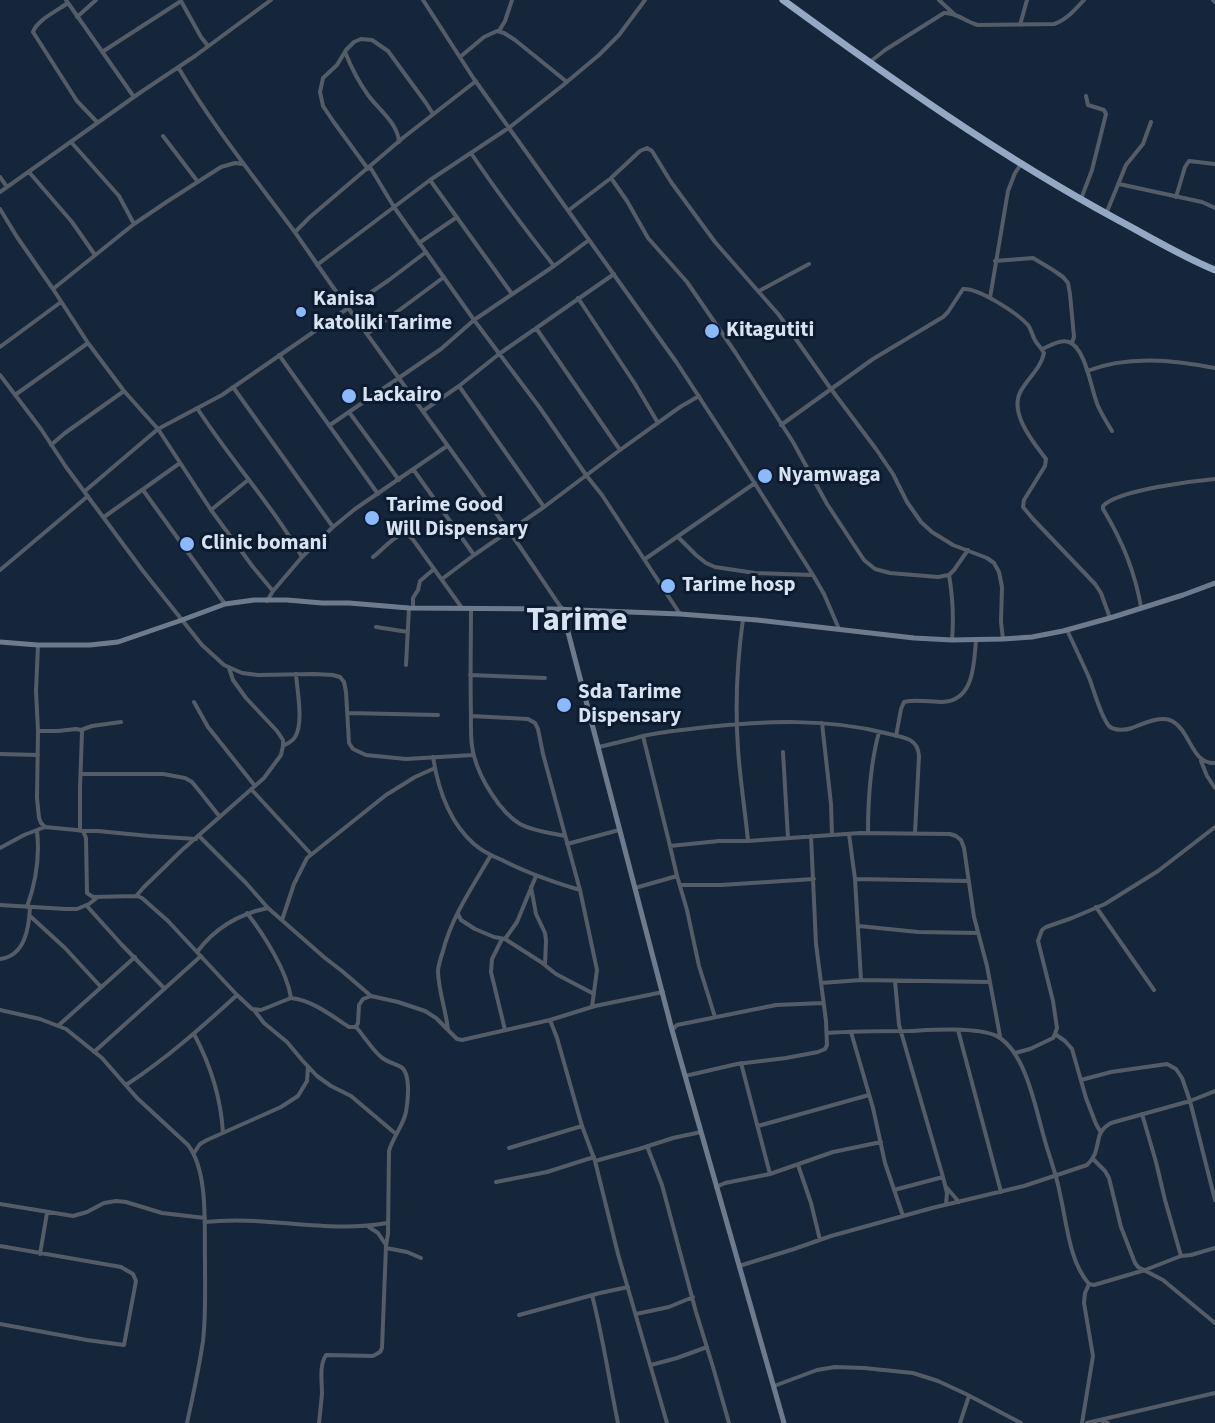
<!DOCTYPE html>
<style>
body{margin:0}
canvas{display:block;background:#15253a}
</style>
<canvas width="1215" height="1423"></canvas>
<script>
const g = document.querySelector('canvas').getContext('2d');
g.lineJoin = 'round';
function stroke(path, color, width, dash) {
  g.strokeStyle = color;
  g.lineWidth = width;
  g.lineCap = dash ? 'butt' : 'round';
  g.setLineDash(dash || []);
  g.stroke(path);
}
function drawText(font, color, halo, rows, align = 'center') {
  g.font = font + ' "Source Sans 3",sans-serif';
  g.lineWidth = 6;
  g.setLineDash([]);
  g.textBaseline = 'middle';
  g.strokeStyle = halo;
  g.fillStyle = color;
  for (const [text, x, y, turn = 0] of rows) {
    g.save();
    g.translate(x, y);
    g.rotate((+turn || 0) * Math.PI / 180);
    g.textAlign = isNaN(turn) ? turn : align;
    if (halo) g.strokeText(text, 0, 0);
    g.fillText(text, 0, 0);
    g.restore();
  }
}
const street = new Path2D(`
 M66 0 134 97
 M423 0 474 79 677 363 731 446 813 575 824 594 839 629
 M939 0 954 14
 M1213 0 1215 2
 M181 1 201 37 208 46
 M68 3C58 10 37 20 33 32L77 101 97 122
 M77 17 96 0
 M1020 25 1027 0
 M499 31 505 21 512 0
 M102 52 181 1
 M345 52C351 67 358 81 368 95 378 109 398 123 399 142
 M460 57 484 37 497 31 504 33 515 40 567 82
 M870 62 885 50 944 13C956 12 966 22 978 25L1054 24C1066 20 1075 10 1084 0
 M178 67C212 125 254 177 294 231 311 255 328 281 346 305 400 380 455 455 508 530 527 556 544 583 562 609
 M163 136 198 182
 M71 142 119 196 134 224
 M471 153C497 192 525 229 554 266
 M243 164 235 163 221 167 168 201 134 224 53 289 88 343 124 391 158 429 211 510 253 567 273 591
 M370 167 394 207 474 320 540 408 586 475 602 495 680 614
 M368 169 333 121 323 106 320 92 323 78 337 65 346 50 354 42 361 39 372 40 388 51 426 103 433 114
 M29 172 72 222 95 255
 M0 177 7 187
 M611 178 627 201 648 238 687 282 735 352 793 442 827 504 864 560 875 569 890 573 938 577 949 575 954 570 968 550
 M430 180 512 294
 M1119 184 1202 202 1215 208
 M0 192 141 92 195 56 271 0
 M1176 197 1185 167 1189 161 1215 164
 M1081 199 1092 170 1106 114 1104 110 1088 105 1086 96
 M0 209 17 237 53 289
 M569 210 611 178 640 151 647 148 652 151 671 182 715 242 779 315 831 389 876 449 893 474 907 502 921 522 932 532 953 545 987 558 994 563 999 572 1002 587 1001 622 1003 639
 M1106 214 1126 165 1143 144 1151 122
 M295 232 310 217 404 137 476 81
 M419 243 457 217
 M995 261 1033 258 1053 270 1063 277 1068 283 1070 294 1074 337 1072 343
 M317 265 430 180 510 127 562 86 599 55 619 35 645 0
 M759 291 809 264
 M578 298 635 384 658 423
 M990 298 1008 191 1015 173 1021 164
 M536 328 620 450
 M367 334 444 277
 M0 347 61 302
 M1042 349C1050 346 1060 339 1069 342 1086 348 1091 390 1098 406 1102 415 1107 423 1112 431
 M279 355 378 494
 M1087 371C1128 355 1173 360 1215 368
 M0 375 41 429 66 467 143 571 202 645 224 665 242 673 258 675 314 674 333 675 340 677 344 682 346 692 349 743 353 749 366 755 406 759 473 755
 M459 386 544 507
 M233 387 333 527
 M15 395 88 343
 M197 408C230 459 272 505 302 557
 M423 411 459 386 499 354 614 274
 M349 412 399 480
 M330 425 441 349 474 320 554 266 589 240
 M781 425 873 359 943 317 948 312 963 289C979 288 1017 313 1028 325 1032 330 1032 336 1036 342 1039 346 1042 349 1044 353 1041 368 1029 377 1022 389 1007 411 1033 442 1046 459L1045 466 1024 500 1023 507 1033 519 1095 584 1101 593 1110 618
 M51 445 65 433 124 391
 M413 469 474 555
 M143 490 225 604
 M85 491 158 429 222 395 389 280 426 252
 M211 510 248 480
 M104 517 180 463
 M678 537 696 555 706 563 715 567 755 573 812 575
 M373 557C380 552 393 537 401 535 407 533 411 537 414 541L462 608
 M645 559 755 483
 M0 570 88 496
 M949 575C953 598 954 616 952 640
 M442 579 474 555 544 507 620 450 680 407 699 396
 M267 601 273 591 302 557 333 527 355 509 447 446
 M1141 607C1135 572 1122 540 1103 509V506C1118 490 1192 481 1215 479
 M413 608V598L418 590 420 581 434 569
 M471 609C471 644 470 680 471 715 471 728 470 743 474 756 480 779 500 812 520 824 533 831 550 833 565 836
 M743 619C737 662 735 706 738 749 740 779 745 810 748 841
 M376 627 408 632
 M1067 630C1075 647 1083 664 1090 680 1094 691 1102 720 1110 727 1116 731 1126 730 1132 728 1142 724 1162 715 1172 721 1191 731 1191 764 1215 763
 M38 645 36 691 38 731 37 798 39 818 41 823 45 827 76 830 83 831 86 838 87 893 93 897 137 896 142 898 168 921 237 995 252 1009 261 1010 291 998C312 1000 332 1016 349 1027H356L358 1023 359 1005 363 999 371 996 398 1002 425 1011 436 1018 457 1039 462 1040 550 1020 595 1006 663 992
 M406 665 409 608
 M470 675 545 678
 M194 702 208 727 255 786
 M348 713 438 715
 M471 716 528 719 535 723 538 729 543 754 580 890 597 970 592 1007
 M822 723 831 804 832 835
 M81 730 92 726 121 722
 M38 731H58L76 729 81 730 82 732 80 788V830
 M643 736 670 846
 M896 736 901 709 904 702C916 699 930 702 942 702 974 701 974 664 976 640
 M283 746C288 743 292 742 295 737 304 723 297 690 296 674
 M598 747C613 744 628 740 643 736 664 731 685 730 707 727 766 721 827 718 885 733 901 737 918 737 919 756L915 833
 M783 752 788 838
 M0 754 38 755
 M433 757C438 789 449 822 474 844 482 851 492 856 502 860 527 873 553 882 580 890
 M1201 761 1207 776 1215 788
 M81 774H163L185 778 192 782 201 793 220 817
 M251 789 311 854
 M84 831H98L149 836 196 839
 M868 833C868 799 870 765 879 732
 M849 834 855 879 861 980
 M199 836 246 883 268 908 325 958 342 971 371 996
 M567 844 619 830
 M0 848 24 835 45 827
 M677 876 687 910 699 966 715 1017
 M855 879 969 881
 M681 885H721L814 879
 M531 887 536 914 545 933 546 941 545 965
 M635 888 677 876 670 846 719 841H748L860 833 950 834 956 836 961 840 964 848 974 917 987 966 1000 1036
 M137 895 143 888 182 850 264 778 281 755 283 746V740L277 731 246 698 233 680 229 668
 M0 905 66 909H77L89 904 98 897
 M86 905 122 945 164 988
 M27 907C36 882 40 857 37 831
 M1096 907 1154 990
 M247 913C264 935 287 971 291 998
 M458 914 461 920 475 929 494 937 505 939 541 962 556 974 594 994
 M30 916 65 948 101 987
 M282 920 294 884 307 858 386 795 415 777 435 768
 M859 926 918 932 978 933
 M502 939 492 959 491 972 505 1030
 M505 939 517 922 536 876
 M197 952C215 928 238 914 268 908
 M0 959C25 956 29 928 30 907
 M895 981 899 1025 943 1177 947 1193 946 1204
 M821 983 861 980 990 982
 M0 1010 40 1019 66 1029 102 1058 137 1098 188 1145C209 1172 204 1229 205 1262 205 1289 206 1315 203 1341 199 1368 193 1396 187 1423
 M254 1010 264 1023 287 1042 302 1060 317 1076 331 1086 351 1096 396 1134
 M550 1020 557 1038 582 1126 595 1161 618 1254 667 1423
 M59 1025 135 957
 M448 1030C446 1010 438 990 438 970 439 963 441 957 443 951 452 916 473 886 491 855
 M672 1030 677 1025 776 1005 823 1003
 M958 1030 1001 1192
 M851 1032 873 1108 885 1163 903 1216
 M827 1033C855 1031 882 1031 910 1031 931 1030 983 1026 1000 1038 1027 1056 1036 1111 1045 1141 1050 1159 1057 1176 1060 1194 1067 1224 1069 1261 1089 1284L1094 1285 1145 1270 1181 1256 1191 1255 1215 1248
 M194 1034C210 1064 221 1098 223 1133
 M1055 1034 1065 1041 1072 1049 1086 1098 1096 1124 1100 1131
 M94 1052 201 956
 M1015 1053 1030 1049 1053 1038 1055 1034 1057 1028 1053 1001 1038 941 1042 930 1046 927 1072 918 1105 904 1158 871 1215 827
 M741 1063 770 1174
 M685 1076 737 1064 786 1058 818 1052 825 1049 827 1045 826 1021 816 944 811 836
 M1081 1080 1111 1072 1167 1064 1176 1069 1182 1078 1190 1101 1215 1200
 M126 1085C166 1059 202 1027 237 995
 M1142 1114 1156 1162 1165 1200 1181 1256
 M758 1126 869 1095
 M647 1146 662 1185 696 1312 713 1367 729 1423
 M509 1148 582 1126
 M194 1153 200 1144 207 1140 281 1107 298 1096 307 1081 308 1067
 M1093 1159 1105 1171 1109 1178 1121 1227 1135 1263 1138 1267 1163 1280 1215 1323
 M595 1161 639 1149 673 1138 701 1132
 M798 1165 811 1203 820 1240
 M496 1182 547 1172 594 1157
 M716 1187 725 1183 770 1174 833 1152 881 1142
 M946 1187 959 1202
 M894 1190 943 1177
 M0 1204 73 1216 87 1212 104 1203 116 1201 126 1202 162 1213 205 1218
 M205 1222C266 1215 327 1234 387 1223
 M369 1227 378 1233 386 1245
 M0 1246 121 1267 133 1274 136 1281 124 1345 87 1340 0 1324
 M386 1248 407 1252 421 1258
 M40 1254 47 1213
 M739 1266 794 1249 831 1236 932 1208 1024 1186 1087 1165C1104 1149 1091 1134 1111 1123L1190 1101 1215 1091
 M592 1295C603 1337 609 1380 618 1423
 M636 1314 669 1307 693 1297
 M519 1315 600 1293 628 1287
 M651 1365 677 1358 707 1347
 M774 1386 817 1370 835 1367 864 1368 913 1373 938 1381 966 1394 1021 1423
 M1100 1420 1108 1423
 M319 1423C320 1413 321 1403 322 1394 322 1381 319 1366 326 1355L373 1356 380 1352 382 1348 386 1246 388 1234 389 1151C393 1137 403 1126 406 1112 408 1101 411 1073 401 1067 394 1063 386 1062 380 1056 371 1048 364 1036 356 1027
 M960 1423 969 1396
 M1082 1423 1093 1356 1084 1303 1085 1293 1089 1284
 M1087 1423 1215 1393`);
const secondary = new Path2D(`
 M562 609 672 1030 784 1423
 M0 642 38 645H90L118 642 182 620 225 604 254 600H287L322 603H349L409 608 553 609 680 614 757 620 914 638 952 640 1003 639 1032 637 1063 631 1110 618 1183 595 1215 583`);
const highway = new Path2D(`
 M783 0C891 79 1000 156 1118 220 1150 237 1181 256 1215 270`);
const markers = [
 [301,312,6,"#8abafc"],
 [712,331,8,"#8abafc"],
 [349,396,8,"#8abafc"],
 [765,476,8,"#8abafc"],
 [372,518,8,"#8abafc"],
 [187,544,8,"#8abafc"],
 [668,586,8,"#8abafc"],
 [564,705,8,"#8abafc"]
];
const poiNames = [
 ["Kanisa",313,300],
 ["katoliki Tarime",313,324],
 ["Kitagutiti",726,331],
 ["Lackairo",362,396],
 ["Nyamwaga",778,476],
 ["Tarime Good",386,506],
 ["Will Dispensary",386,530],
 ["Clinic bomani",201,544],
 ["Tarime hosp",682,586],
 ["Sda Tarime",578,693],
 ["Dispensary",578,717]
];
const townNames = [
 ["Tarime",577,623]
];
stroke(street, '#545c67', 4);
stroke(secondary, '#6e7b8c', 5);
stroke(highway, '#95a8c3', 7);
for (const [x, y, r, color] of markers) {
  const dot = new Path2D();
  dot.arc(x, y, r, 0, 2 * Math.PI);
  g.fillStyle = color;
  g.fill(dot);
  stroke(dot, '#0c1b2f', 2);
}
drawText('bold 21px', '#d8e3f1', '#0c1b2f', poiNames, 'left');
drawText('bold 33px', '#d8e3f1', '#0c1b2f', townNames);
</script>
